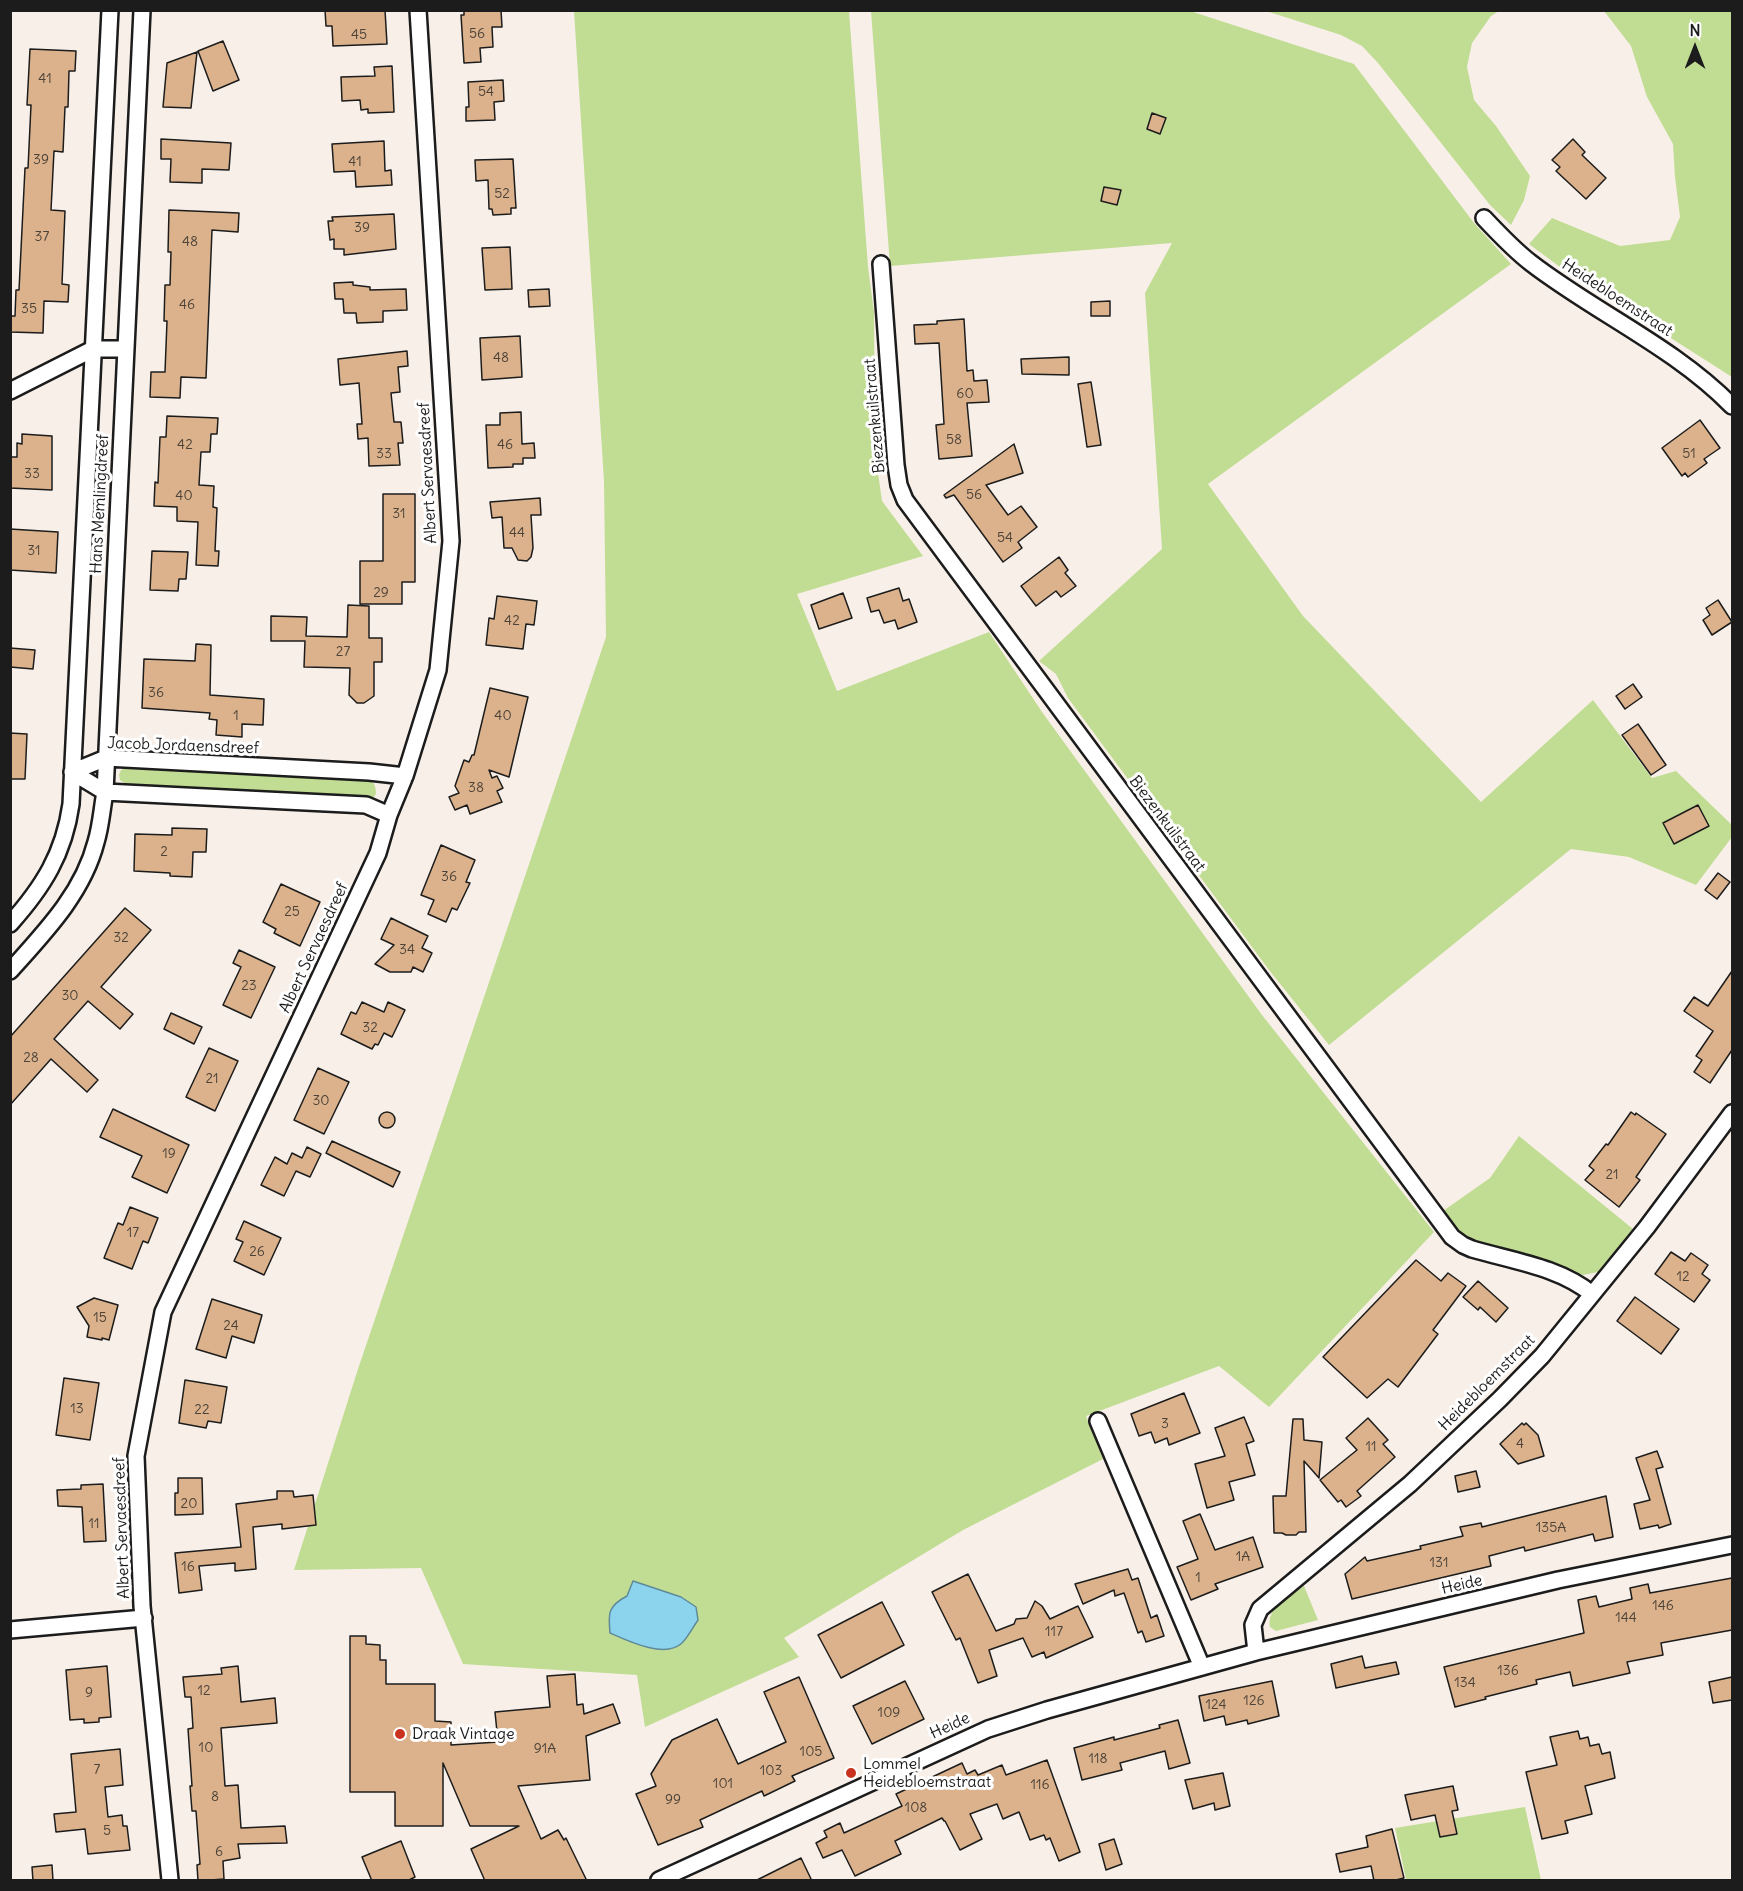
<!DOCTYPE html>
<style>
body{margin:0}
#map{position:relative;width:1743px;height:1891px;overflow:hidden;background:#f8f0e8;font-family:Delius,sans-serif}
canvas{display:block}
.frame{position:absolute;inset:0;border:12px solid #1c1c1c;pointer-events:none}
.north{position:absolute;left:1665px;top:18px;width:60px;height:60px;-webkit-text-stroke:4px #fff;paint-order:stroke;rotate:0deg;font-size:16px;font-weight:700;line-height:24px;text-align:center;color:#1c1c1c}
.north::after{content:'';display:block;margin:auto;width:21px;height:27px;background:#1c1c1c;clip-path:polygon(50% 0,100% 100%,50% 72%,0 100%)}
</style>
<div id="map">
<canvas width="1743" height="1891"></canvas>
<div class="frame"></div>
<div class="north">N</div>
</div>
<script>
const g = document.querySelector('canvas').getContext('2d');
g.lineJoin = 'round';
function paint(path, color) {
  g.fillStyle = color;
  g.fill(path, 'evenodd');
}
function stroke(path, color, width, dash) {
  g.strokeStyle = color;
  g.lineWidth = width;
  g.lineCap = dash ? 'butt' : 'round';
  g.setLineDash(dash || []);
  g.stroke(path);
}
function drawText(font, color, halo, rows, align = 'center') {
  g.font = font + ' Delius,sans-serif';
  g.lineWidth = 6;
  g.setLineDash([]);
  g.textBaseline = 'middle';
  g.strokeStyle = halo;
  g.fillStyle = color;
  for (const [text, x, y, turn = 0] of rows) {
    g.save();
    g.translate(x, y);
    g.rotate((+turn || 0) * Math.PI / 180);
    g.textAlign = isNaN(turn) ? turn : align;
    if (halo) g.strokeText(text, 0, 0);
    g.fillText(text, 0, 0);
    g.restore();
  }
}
const green = new Path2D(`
 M574 11H849L868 267 874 312 875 452 882 501 923 556 797 594 837 691 989 632 1042 712 1262 1015 1434 1232 1269 1407 1219 1366 1086 1416 1103 1459 963 1530 784 1638 799 1657 645 1727 637 1675 463 1664 421 1568 294 1570 358 1369 606 637 604 481Z
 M871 11H1190L1354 64 1474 223 1511 264 1208 484 1303 616 1481 802 1593 700 1652 778 1676 771 1732 825V837L1696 885 1629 857 1571 849 1329 1045 1269 970 1068 698 1056 674 1039 661 1162 549 1145 293 1172 243 890 266Z
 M1266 11H1499L1491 16 1472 43 1467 67 1474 100 1496 126 1530 176 1524 200 1511 225 1490 205 1378 63 1362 46 1341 35Z
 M1604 11H1732V377L1564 270 1529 244 1552 218 1620 246 1670 240 1680 217 1675 177 1673 144 1647 97 1631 46Z
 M127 767 367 779C374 781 376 786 376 794L373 798 368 799 129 786 120 780 119 775 121 770Z
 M1519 1136 1633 1229 1598 1272 1583 1275 1468 1238 1454 1226 1443 1211 1490 1178Z
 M1304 1586 1318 1620 1276 1631 1270 1627C1266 1607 1290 1597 1304 1586Z
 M1525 1807 1541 1880H1400L1406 1879 1395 1828Z`);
const water = new Path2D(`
 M633 1581 681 1597 696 1607 698 1620C693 1627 688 1637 682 1643 665 1659 628 1641 610 1633 608 1613 608 1606 627 1596Z`);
const building = new Path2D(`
 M325 10H385L387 44 333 46 332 26H326Z
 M464 10H501L502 27H492L493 47 480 48 481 62 464 63 461 15H464Z
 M223 41 239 80 213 91 198 51Z
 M30 49 76 51 75 71H69L68 107H65L63 152 54 151 51 210 65 211 62 284 69 285 68 302 44 301 43 333 10 332 11 316H15L16 290H19L25 168H28L31 105H27Z
 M197 52 191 108 163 107 167 63Z
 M392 66 394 112 368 113V109L361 110 360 100 342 101 341 77 375 76 374 67Z
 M503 80 504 101 494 102 495 120 466 121V107H469L468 82Z
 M1152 113 1166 118 1160 134 1147 129Z
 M161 139 231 143 229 170 202 169V183L170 182 171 159H161Z
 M1573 139 1585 152 1582 155 1606 178 1586 199 1556 171 1560 167 1552 160Z
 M384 141 385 171 391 170 392 185 356 187 355 171 334 172 332 144Z
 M513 159 516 208H511V214L493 215 492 209H489L488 180 476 181 475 160Z
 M1104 187 1121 190 1117 205 1101 201Z
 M169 210 239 213 238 232 212 230 206 378 181 377 180 398 150 397 151 372H165L167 321H164L165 285H170L171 252H168Z
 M394 214 396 249 344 255V249H334V239L330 240 328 221H333L332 217Z
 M510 247 512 289 485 290 482 248Z
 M353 282V285L370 287V290L406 289 407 310 383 311V322L357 323 356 313H344L343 299H335L334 283Z
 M549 289 550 306 529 307 528 290Z
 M1110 301V316H1091V302Z
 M964 319 967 371 973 370 974 381 987 380 989 402 967 403 972 456 939 459 936 425 944 424 939 343 915 344 914 325 937 324V321Z
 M520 336 522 377 482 380 480 338Z
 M407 351 408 366 398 367 400 392 391 393 394 422H401L403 443H398L400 465 369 466 368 438 358 439 357 424H362L359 383 340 385 338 359Z
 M1069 357V375L1022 374 1021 359Z
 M1091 382 1101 445 1087 447 1078 384Z
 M521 412 522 444 534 443 535 458H523V464H513V467L488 468 486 425H500V413Z
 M167 416 218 418 217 434H211L210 452H201L199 485 214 486 213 507 217 508 215 551H219L218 566 196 565 198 522 177 521V507L154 506 155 482 158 483 160 437H166Z
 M1700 420 1720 448 1704 459 1707 463 1688 477 1685 473 1682 476 1662 448Z
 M22 434 52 436V490L10 488V457H17V443L22 444Z
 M1014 444 1023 473 986 485 1008 515 1021 506 1037 527 1018 542 1022 548 1003 562 954 495 946 498 944 495Z
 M383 494H415V582H402V604H360V561H383Z
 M540 498 541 515H531L533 548 531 557 527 561 518 560 512 548H504L502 517 492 518 490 502Z
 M10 529 58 532 56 573 10 570Z
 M152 551 188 552 186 579H179L178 591 150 590Z
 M1059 557 1068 570 1065 573 1076 586 1061 597 1056 591 1036 606 1021 586Z
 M899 588 903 601 909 599 917 622 898 629 895 620 884 623 879 610 871 612 867 598Z
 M843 593 852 618 819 629 811 605Z
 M497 596 537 601 534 625 526 624 523 649 486 645 489 618 494 619Z
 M1718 600 1732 622 1712 635 1703 620 1710 615 1706 608Z
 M348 605 369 606V638H382V662H374V696L364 703H357L349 695 350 668 304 667 305 641H271V616L307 617 306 636 347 637Z
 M196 644 211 645 210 695 264 699 263 725 242 724V737L216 735 217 720 209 719 210 713 142 708 144 659 195 661Z
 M10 648 35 650 33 669 10 667Z
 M1633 684 1642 697 1625 709 1616 696Z
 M490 688 528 697 509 777 489 770 492 778 497 776 503 788 497 791 502 802 470 814 467 805 455 810 449 797 459 793 455 786 464 760 469 762 472 755H474Z
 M1638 724 1666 765 1651 775 1622 735Z
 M10 733 27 734 25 779H10Z
 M1698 805 1709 826 1674 844 1663 823Z
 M172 828 207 829 206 852H193L192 877 170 876V873L134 871 135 834 172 835Z
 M441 845 475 860 466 882 470 883 457 910 452 908 446 922 428 914 434 900 421 895Z
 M1718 873 1730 882 1717 899 1705 890Z
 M281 884 320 902 300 946 274 933 276 929 263 922Z
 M125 908 151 930 101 987 133 1014 120 1029 88 1001 54 1039 98 1080 87 1092 51 1059 10 1105V1037Z
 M391 918 428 936 422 948 432 953 423 972 413 967 411 972H390L375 964 394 945 381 939Z
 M239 950 275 967 251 1018 223 1005 241 967 233 963Z
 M1732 971V1050L1710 1083 1694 1072 1702 1060 1696 1056 1713 1031 1684 1011 1694 997 1708 1006Z
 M362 1002 384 1012 388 1002 405 1010 392 1037 384 1033 378 1045 375 1044 372 1049 341 1034 351 1012 356 1014Z
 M171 1013 202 1027 194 1044 164 1029Z
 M209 1048 238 1061 215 1111 186 1097Z
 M318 1068 349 1082 324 1134 294 1120Z
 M113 1109 189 1145 167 1193 132 1177 142 1156 100 1137Z
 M379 1120a8 8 0 1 1 16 0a8 8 0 1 1-16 0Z
 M1631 1112 1635 1115 1636 1113 1666 1134 1636 1177 1640 1180 1619 1207 1585 1180 1594 1170 1589 1166 1606 1144 1608 1145Z
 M332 1141 400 1172 393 1187 326 1153Z
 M307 1147 321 1154 310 1177 296 1171 284 1196 261 1185 275 1157 287 1164 292 1153 302 1158Z
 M130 1207 158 1218 148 1243 143 1241 132 1269 104 1258 118 1223 123 1225Z
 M244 1221 281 1238 264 1275 234 1261 243 1242 236 1239Z
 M1671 1252 1685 1261 1691 1253 1708 1265 1702 1274 1710 1280 1694 1302 1655 1274Z
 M1416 1260 1441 1281 1448 1273 1466 1286 1433 1330 1438 1334 1398 1387 1388 1379 1367 1398 1323 1357Z
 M1478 1281 1508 1308 1496 1322 1480 1307 1478 1310 1463 1297Z
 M1635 1297 1679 1329 1661 1354 1617 1321Z
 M94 1298 118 1305 109 1340 102 1338V1340L87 1337 89 1326 77 1307Z
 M212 1299 262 1315 254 1343 232 1336 226 1358 196 1349Z
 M64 1378 99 1383 90 1440 56 1435Z
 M185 1380 227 1387 221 1423 208 1421 206 1428 179 1423Z
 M1184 1393 1200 1433 1169 1445 1167 1438 1155 1443 1151 1432 1139 1436 1131 1414Z
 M1244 1417 1254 1441 1246 1444 1255 1475 1229 1482 1234 1500 1207 1508 1195 1464 1225 1456 1215 1428Z
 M1368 1418 1388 1440 1383 1444 1395 1457 1357 1491 1361 1496 1346 1507 1341 1500 1338 1502 1320 1480 1357 1450 1346 1438Z
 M1293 1419H1303L1304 1440 1322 1442 1319 1478 1304 1461 1306 1532H1299L1296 1535H1286L1282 1533H1274L1273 1496H1286Z
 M1522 1423 1524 1425 1526 1423 1538 1435 1544 1456 1518 1464 1500 1444Z
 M1657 1451 1663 1467 1656 1469 1671 1524 1659 1528 1658 1525 1640 1529 1634 1504 1650 1500 1636 1458Z
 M1476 1471 1480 1487 1458 1492 1455 1476Z
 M178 1478H202L203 1514 175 1515V1493H178Z
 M103 1484 106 1541 84 1542 82 1507 58 1506 57 1490 81 1489V1485Z
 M277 1491H293L294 1497 313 1495 316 1525 282 1529V1524L253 1527 256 1569 235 1571V1563L199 1566 202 1590 179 1593 175 1553 241 1547 236 1504 277 1499Z
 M1606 1496 1613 1537 1595 1541 1593 1534 1525 1551 1524 1547 1489 1556 1491 1566 1352 1599 1345 1574 1365 1557 1367 1561 1421 1549 1420 1546 1463 1536 1460 1527 1481 1523 1482 1527Z
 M1200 1514 1215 1550 1253 1537 1263 1567 1215 1584 1218 1589 1191 1600 1177 1567 1198 1559 1183 1521Z
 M1128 1569 1132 1580 1138 1578 1151 1618 1157 1615 1164 1636 1146 1642 1142 1631 1138 1633 1124 1593 1115 1596 1114 1590 1083 1604 1075 1584Z
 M968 1574 996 1631 1014 1624 1016 1619 1027 1618 1035 1601 1042 1606 1050 1619 1078 1606 1093 1637 1046 1658 1044 1652 1032 1657 1023 1638 989 1650 997 1676 978 1683 960 1638 956 1640 932 1592Z
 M1732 1578V1630L1661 1643 1663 1655 1627 1662 1630 1673 1573 1686 1570 1672 1536 1680 1537 1684 1485 1697 1486 1699 1455 1707 1444 1667 1584 1633 1578 1600 1596 1596 1599 1607 1632 1599 1630 1588 1648 1584 1650 1593Z
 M882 1602 904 1645 841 1678 818 1635Z
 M350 1636H366V1644L380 1645V1660H386V1684H435V1721L451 1722V1745L498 1742 495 1712 550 1707 547 1676 575 1674 577 1705 583 1704 584 1714 613 1704 620 1723 586 1736 590 1780 518 1786 541 1839 558 1830 564 1840 566 1838 587 1881H485L471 1849 519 1826H470L443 1763V1826H395V1792H350Z
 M1362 1656 1365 1668 1396 1662 1399 1674 1336 1688 1331 1664Z
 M107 1666 111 1717 99 1718V1722L84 1723V1719L70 1720 66 1670Z
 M238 1666 241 1702 275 1698 277 1723 221 1728 225 1786 238 1785 241 1828 285 1826 287 1843 238 1844 240 1858 223 1861 224 1879 198 1881 197 1865 200 1864 196 1811H192L190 1786H192L188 1729 193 1728 191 1697H185L183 1677 222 1674 221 1668Z
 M799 1677 834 1758 792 1776 795 1781 764 1796 762 1791 700 1820 703 1827 658 1845 636 1794 656 1786 651 1774 672 1740 717 1719 738 1764 786 1742 764 1692Z
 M1732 1677V1700L1713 1703 1709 1682Z
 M905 1681 924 1719 872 1744 853 1706Z
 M1272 1681 1279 1716 1248 1724 1247 1720 1226 1725 1224 1716 1204 1721 1199 1696Z
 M1178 1720 1190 1763 1169 1769 1165 1751 1120 1763 1122 1770 1082 1780 1074 1748 1114 1737V1740L1160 1728 1159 1725Z
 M1578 1731 1580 1739 1588 1737 1590 1746 1599 1744 1602 1754 1610 1752 1615 1778 1585 1786 1592 1814 1565 1821 1568 1833 1542 1839 1526 1772 1557 1765 1550 1737Z
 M120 1749 123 1785 105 1787 108 1817 122 1815 123 1826H127L130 1850 88 1854 85 1829 56 1832 54 1814 76 1812 71 1754Z
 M1047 1760 1080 1852 1059 1861 1050 1838 1046 1840 1044 1835 1030 1840 1019 1812 1003 1819 997 1804 970 1814 982 1839 960 1850 945 1821H944L942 1818 895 1841 901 1854 855 1876 842 1850 823 1858 816 1843 827 1837 824 1831 840 1823 844 1833 902 1806 896 1794 962 1763 967 1774 975 1770 978 1775 1002 1765 1006 1775Z
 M1223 1773 1230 1806 1215 1810 1214 1803 1193 1809 1185 1780Z
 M1453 1786 1458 1810 1452 1811 1457 1834 1440 1837 1435 1815 1411 1820 1405 1795Z
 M1392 1829 1404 1878 1392 1881H1374L1371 1866 1340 1872 1336 1854 1368 1847 1366 1836Z
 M1114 1839 1122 1864 1106 1870 1099 1844Z
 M401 1841 415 1877 407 1881H372L362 1857Z
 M801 1858 812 1881H755Z
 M52 1865 53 1881H33L32 1867Z`);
const minor = new Path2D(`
 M1484 218C1499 234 1514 250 1531 263 1596 313 1674 347 1732 406
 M881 264 896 465 899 485 905 500 1452 1237 1463 1245 1472 1249C1513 1261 1559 1267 1592 1294
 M10 391 93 349H126
 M72 772 106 758 369 772 405 776
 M72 772 105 792 366 805 389 815
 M10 924C43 887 64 854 71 804L110 10
 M10 971C45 932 83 893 96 842 101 826 102 808 105 792L142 10
 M1098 1421 1202 1667
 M10 1630 144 1618
 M1256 1652 1253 1625 1260 1609 1410 1484 1500 1399 1542 1356 1647 1227 1732 1113
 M170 1880 142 1606 136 1456 163 1312 378 853 389 815 405 776 438 670 451 541 418 10
 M659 1880 988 1729 1047 1710 1256 1652 1558 1580 1732 1545`);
const markers = [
 [400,1734,6,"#c8321e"],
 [851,1773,6,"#c8321e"]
];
const numberNames = [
 ["56",477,34],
 ["45",359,35],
 ["41",45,79],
 ["54",486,92],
 ["39",41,160],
 ["41",355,162],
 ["52",502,194],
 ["39",362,228],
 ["37",42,237],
 ["48",190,242],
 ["46",187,305],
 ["35",29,309],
 ["48",501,358],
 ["60",965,394],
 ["58",954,440],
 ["42",185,445],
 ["46",505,445],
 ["33",384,454],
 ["51",1689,454],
 ["33",32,474],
 ["56",974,495],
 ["40",184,496],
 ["31",399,514],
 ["44",517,533],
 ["54",1005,538],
 ["31",34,551],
 ["29",381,593],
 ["42",512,621],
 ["27",343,652],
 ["36",156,693],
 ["1",236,716],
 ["40",503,716],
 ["38",476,788],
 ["2",164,852],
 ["36",449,877],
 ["25",292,912],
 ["32",121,938],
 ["34",407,950],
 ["23",249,986],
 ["30",70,996],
 ["32",370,1028],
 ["28",31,1058],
 ["21",212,1079],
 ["30",321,1101],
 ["19",169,1154],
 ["21",1612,1175],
 ["17",133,1233],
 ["26",257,1252],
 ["12",1683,1277],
 ["15",100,1318],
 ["24",231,1326],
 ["13",77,1409],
 ["22",202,1410],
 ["3",1165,1424],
 ["4",1520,1444],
 ["11",1371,1447],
 ["20",189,1504],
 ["11",94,1524],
 ["135A",1551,1528],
 ["1A",1243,1557],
 ["131",1439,1563],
 ["16",188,1567],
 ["1",1198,1578],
 ["146",1663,1606],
 ["144",1626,1618],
 ["117",1054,1632],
 ["136",1508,1671],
 ["134",1465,1683],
 ["12",204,1691],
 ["9",89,1693],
 ["126",1254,1701],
 ["124",1216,1705],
 ["109",889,1713],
 ["10",206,1748],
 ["91A",545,1749],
 ["105",811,1752],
 ["118",1098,1759],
 ["7",97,1770],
 ["103",771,1771],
 ["101",723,1784],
 ["116",1040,1785],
 ["8",215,1797],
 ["99",673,1800],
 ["108",916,1808],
 ["5",107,1831],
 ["6",219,1852]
];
const streetNames = [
 ["Heidebloemstraat",1617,298,33],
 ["Biezenkuilstraat",875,416,-95],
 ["Albert Servaesdreef",428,473,-93],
 ["Hans Memlingdreef",100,504,-87],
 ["Jacob Jordaensdreef",183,746,2],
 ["Biezenkuilstraat",1167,824,53],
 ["Albert Servaesdreef",314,948,-65],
 ["Heidebloemstraat",1487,1383,-45],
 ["Albert Servaesdreef",122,1528,-92],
 ["Heide",1462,1585,-13],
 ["Heide",950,1726,-25]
];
const poiNames = [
 ["Draak Vintage",412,1734],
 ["Lommel",863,1764],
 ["Heidebloemstraat",863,1782]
];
paint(green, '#c1dc93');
paint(water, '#8cd4ee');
stroke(water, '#5f8a9a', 1.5);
paint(building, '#dbb28c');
stroke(building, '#1c1c1c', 1.5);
stroke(minor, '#1c1c1c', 20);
stroke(minor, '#fff', 15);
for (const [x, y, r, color] of markers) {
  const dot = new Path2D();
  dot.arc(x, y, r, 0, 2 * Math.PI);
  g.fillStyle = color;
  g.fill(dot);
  stroke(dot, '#fff', 2);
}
drawText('14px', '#4c4238', null, numberNames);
drawText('16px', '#1c1c1c', '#fff', streetNames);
drawText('16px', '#1c1c1c', '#fff', poiNames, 'left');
</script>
